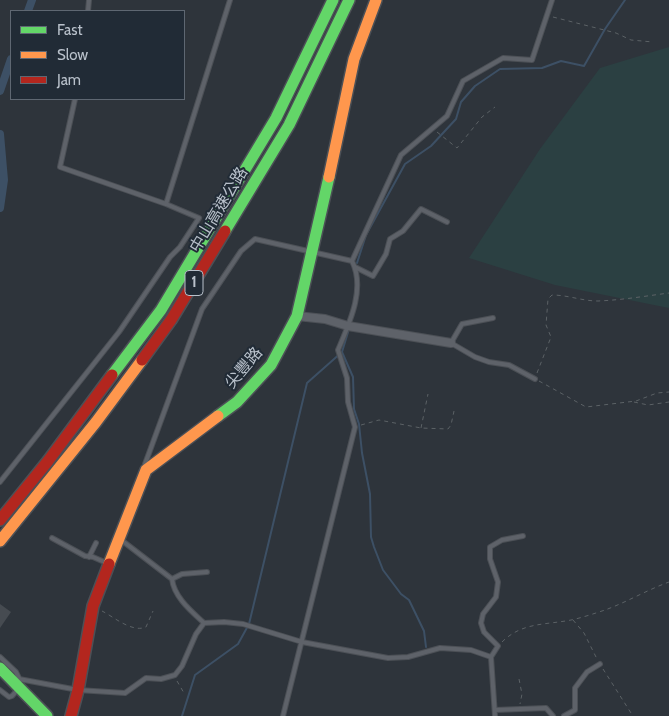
<!DOCTYPE html>
<meta charset="utf-8">
<style>
body{margin:0}
#map{position:relative;width:669px;height:716px;overflow:hidden;background:#2e343b;font-family:Cabin,sans-serif}
canvas{display:block}
.legend{position:absolute;left:10px;top:10px;width:175px;height:90px;box-sizing:border-box;background:#212b36;border:1px solid #5e6772;margin:0;padding:6px 9px;list-style:none;font-size:15px;color:#b9c1cb}
.legend li{display:flex;align-items:center;gap:10px;height:25px}
.legend b{width:25px;border:1px solid #5e6772}
</style>
<div id="map">
<canvas width="669" height="716"></canvas>
<ul class="legend">
<li><b style="height:6px;background:#63d668"></b>Fast</li>
<li><b style="height:6px;background:#ff974d"></b>Slow</li>
<li><b style="height:6px;background:#b3261e"></b>Jam</li>
</ul>
</div>
<script>
const g = document.querySelector('canvas').getContext('2d');
g.lineJoin = 'round';
function paint(path, color) {
  g.fillStyle = color;
  g.fill(path, 'evenodd');
}
function stroke(path, color, width, dash) {
  g.strokeStyle = color;
  g.lineWidth = width;
  g.lineCap = dash ? 'butt' : 'round';
  g.setLineDash(dash || []);
  g.stroke(path);
}
function drawText(font, color, halo, rows, align = 'center') {
  g.font = font + ' Cabin,"Noto Sans TC",sans-serif';
  g.lineWidth = 4;
  g.setLineDash([]);
  g.textBaseline = 'middle';
  g.strokeStyle = halo;
  g.fillStyle = color;
  for (const [text, x, y, turn = 0] of rows) {
    g.save();
    g.translate(x, y);
    g.rotate((+turn || 0) * Math.PI / 180);
    g.textAlign = isNaN(turn) ? turn : align;
    if (halo) g.strokeText(text, 0, 0);
    g.fillText(text, 0, 0);
    g.restore();
  }
}
const green = new Path2D(`
 M669 47V308L555 285 469 258 540 149 600 68Z`);
const stream = new Path2D(`
 M357 263 366 235 405 164 431 146 456 119 461 102 475 86 500 69 542 68 561 61 584 66 605 29 625 0
 M342 352 353 377 354 409 359 424 362 453 370 494 371 537 374 547 383 570 401 594 409 600 424 631 426 647
 M182 716 195 675 238 644 249 624 307 383 342 352 349 329`);
const canal = new Path2D(`
 M28 11 32 0
 M0 91 11 59
 M0 134 4 180 0 208`);
const building = new Path2D(`
 M0 604 11 612 0 628Z`);
const path = new Path2D(`
 M553 17 616 33 631 40 653 42
 M437 132 457 148 482 117 495 107
 M537 373 551 337 546 325 548 299 552 295C568 295 582 301 598 301 622 300 646 296 669 293
 M539 381 586 407 636 401 657 393 669 392
 M634 402 648 405 669 402
 M361 425 379 420 421 428 448 429 451 425 454 411
 M421 428 428 394
 M102 611C114 617 132 633 146 627L153 611
 M573 620 584 633 597 659
 M502 642C522 622 546 625 571 620 581 618 596 613 605 610 627 602 647 590 669 582
 M603 669 631 713
 M519 679 522 694 520 704
 M177 681 184 693`);
const lane = new Path2D(`
 M88 11 89 0
 M166 204 230 0
 M355 267 373 276 386 254 390 239 403 231 421 209 447 222
 M493 318 462 324 451 343 475 357 489 362 509 365 535 379
 M146 468 145 464 202 309 241 251 255 239 352 261
 M0 482 119 332 170 257 180 247 199 218 166 204 60 167 75 99
 M52 538 85 556 93 557 109 564
 M120 539 172 579C174 597 191 611 204 623L224 622 243 624 302 642 388 658 408 657 440 648 471 650 491 657
 M89 557 96 543
 M172 579 182 574 207 572
 M0 657 16 672 20 680
 M19 679 78 690 125 693 146 678 161 679 175 675 182 666 196 634 204 623
 M0 690 9 697 12 696 19 688
 M495 710 546 708 553 716
 M283 716 355 427 348 402 347 378 338 350C349 324 366 289 352 261L401 155 447 116 463 81 503 58 532 60 552 0
 M495 716 491 657 498 646 484 632 481 623 483 614 496 597 498 582 490 559V547L502 540 523 536
 M564 716 575 710V688L587 672 600 664`);
const street = new Path2D(`
 M297 316 325 319 348 326 451 343`);
const fast = new Path2D(`
 M225 231 289 125 349 0
 M112 375 161 310 276 118 333 0
 M218 416 237 402 271 365 297 316 329 177
 M0 668 47 716`);
const slow = new Path2D(`
 M329 177 354 59 376 0
 M0 541 96 422 142 360
 M109 564 146 470 218 416`);
const jam = new Path2D(`
 M142 360 171 320 225 231
 M0 520 48 461 112 375
 M71 716 78 690 93 606 109 564`);
const shields = [
 [194,283,18]
];
const shieldNames = [
 ["1",194,283]
];
const streetNames = [
 ["中山高速公路",219,210,-59],
 ["尖豐路",244,368,-50]
];
paint(green, '#2b4042');
stroke(stream, '#3d5065', 2);
stroke(canal, '#3d5065', 8);
paint(building, '#464b51');
stroke(lane, '#4c5056', 6);
stroke(street, '#4c5056', 10);
stroke(fast, '#4c5056', 14);
stroke(slow, '#4c5056', 14);
stroke(jam, '#4c5056', 14);
stroke(path, '#5c6266', 1, [4, 4]);
stroke(lane, '#5e6269', 4);
stroke(street, '#5e6269', 8);
stroke(fast, '#63d668', 11);
stroke(slow, '#ff974d', 11);
stroke(jam, '#b3261e', 11);
for (const [x, y, w] of shields) {
  const box = new Path2D();
  box.roundRect(x - w / 2, y - 12.5, w, 25, 4);
  g.fillStyle = '#212b36';
  g.fill(box);
  stroke(box, '#b9c1cb', 1);
}
drawText('bold 15px', '#b9c1cb', null, shieldNames);
drawText('16px', '#b9c1cb', '#212b36', streetNames);
</script>
